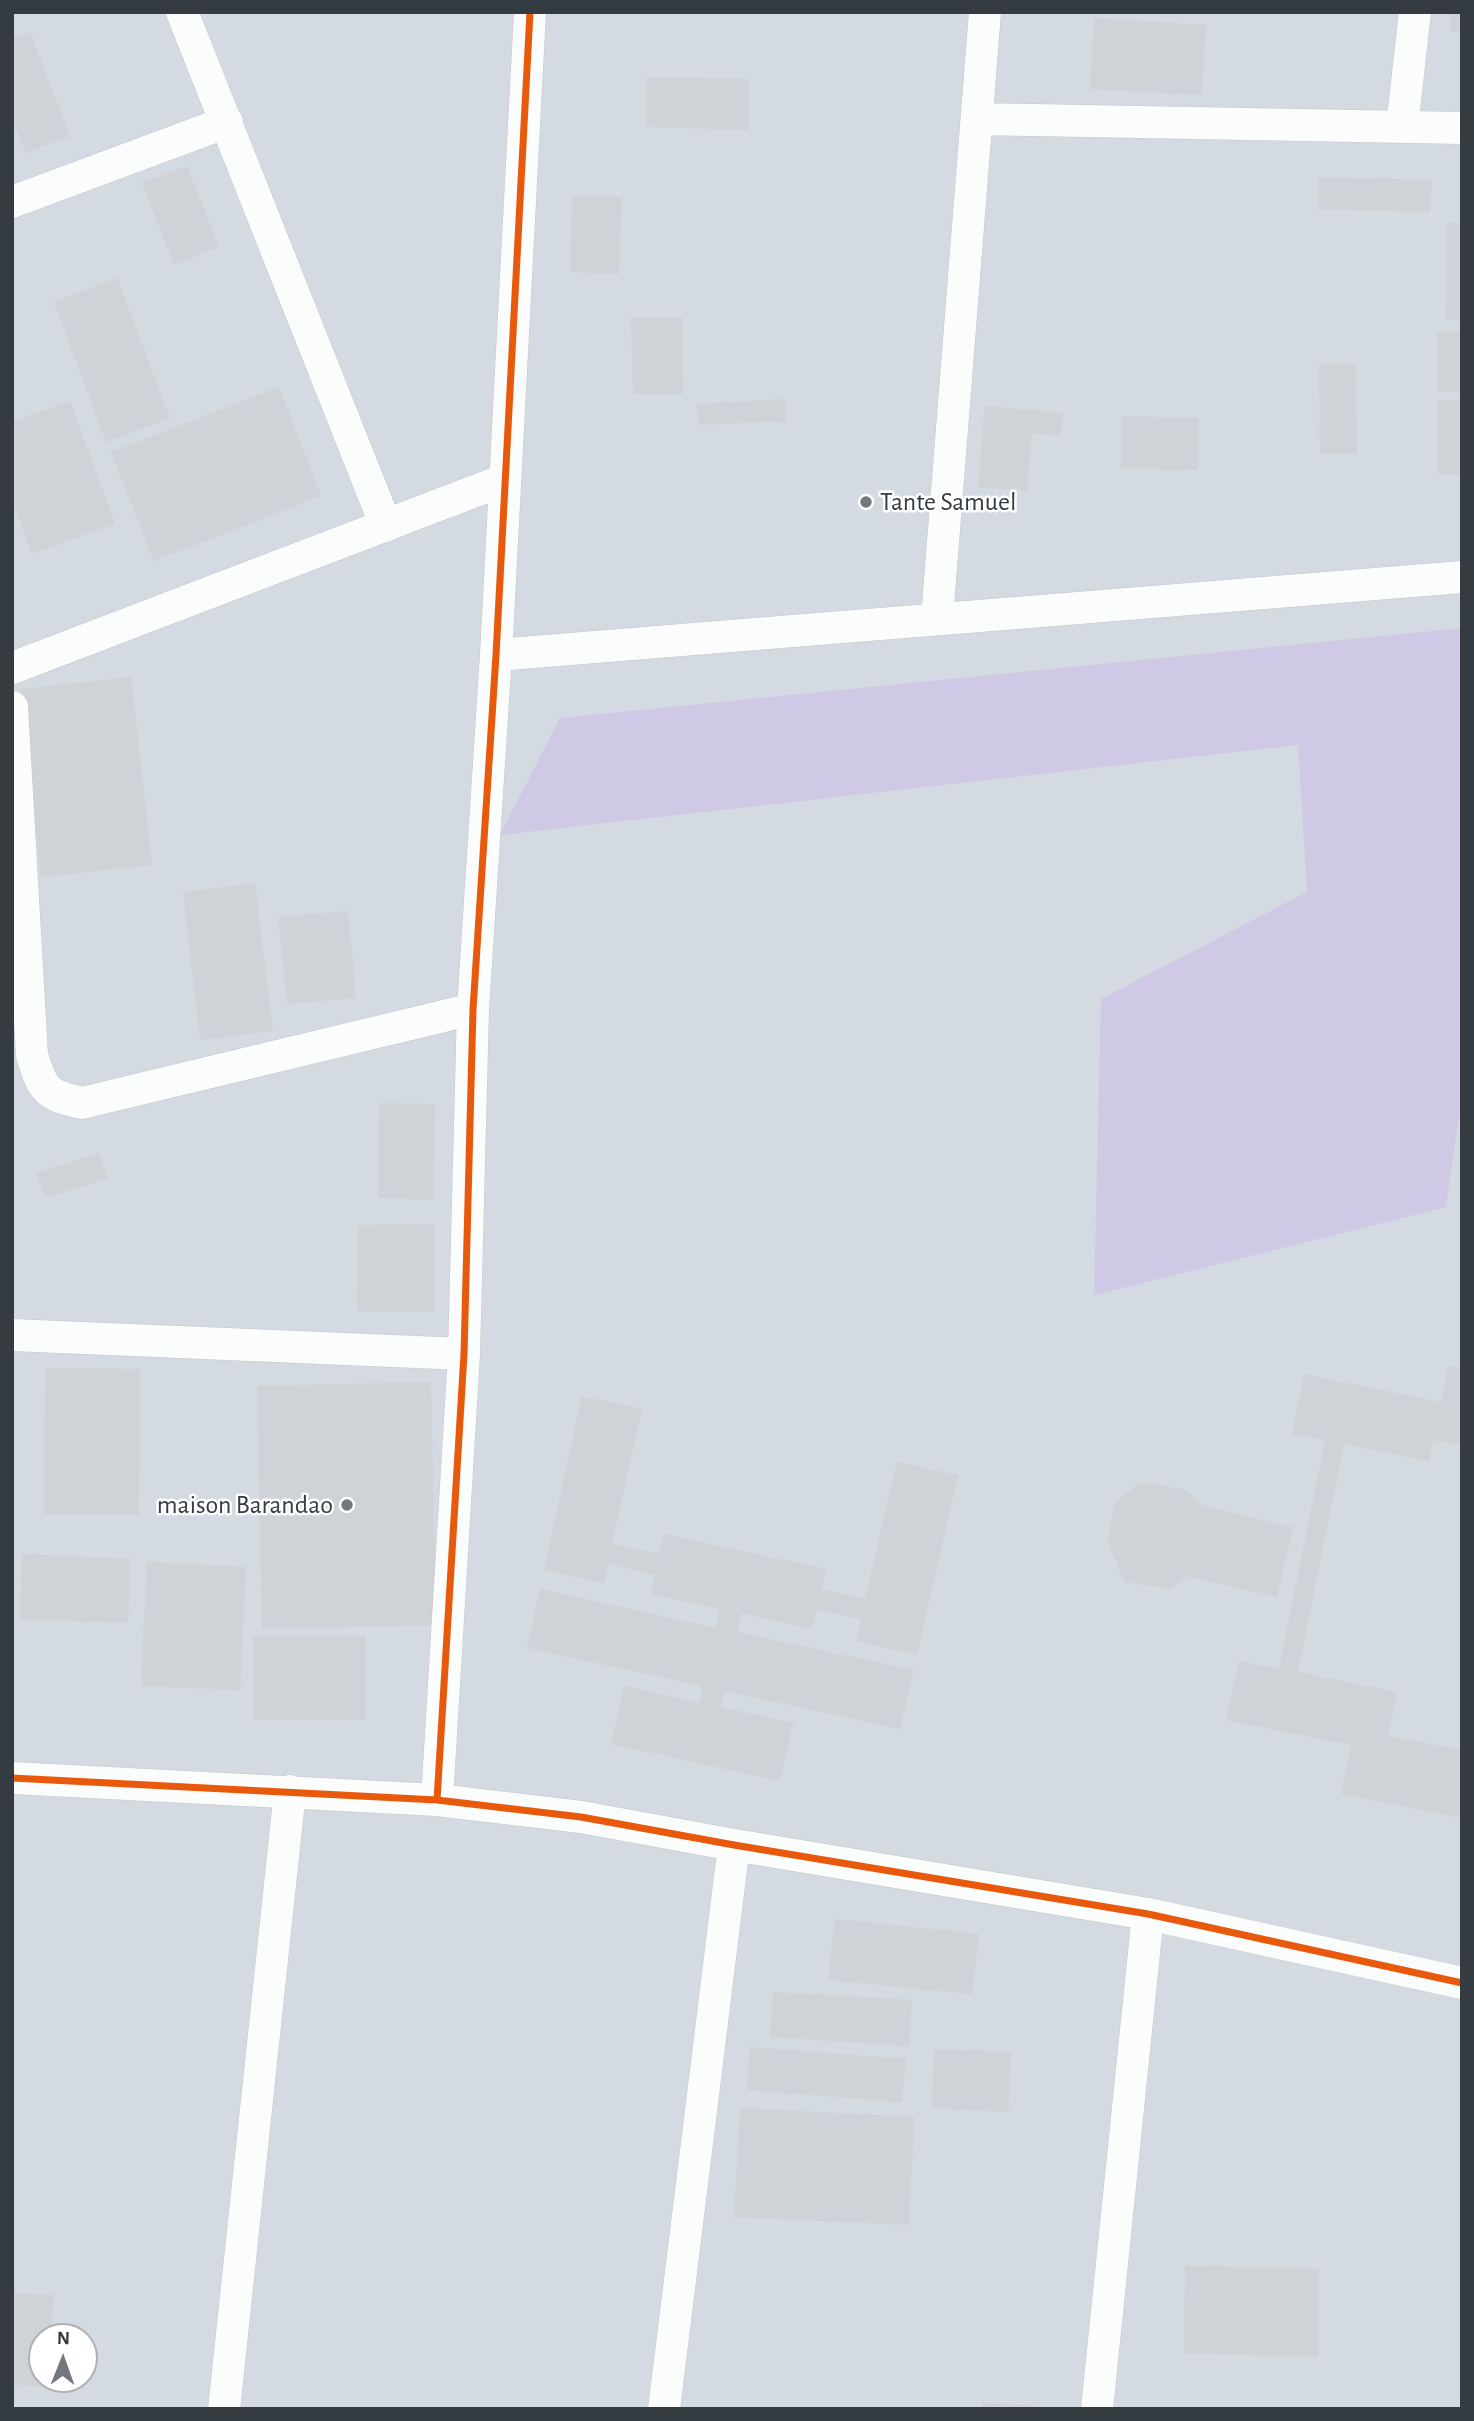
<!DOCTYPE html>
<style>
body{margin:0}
#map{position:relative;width:1474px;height:2421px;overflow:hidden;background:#e6e9ed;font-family:"Alegreya Sans",sans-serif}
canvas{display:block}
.frame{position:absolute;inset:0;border:14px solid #343b41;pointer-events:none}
.north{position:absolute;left:28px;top:2323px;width:70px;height:70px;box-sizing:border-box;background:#fff;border:2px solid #aeb1b3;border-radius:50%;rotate:1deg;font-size:19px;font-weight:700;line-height:28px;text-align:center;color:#343b41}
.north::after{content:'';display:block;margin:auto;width:24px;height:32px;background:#72787d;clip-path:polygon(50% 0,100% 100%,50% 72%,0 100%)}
</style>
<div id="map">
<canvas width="1474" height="2421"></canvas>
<div class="frame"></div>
<div class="north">N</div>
</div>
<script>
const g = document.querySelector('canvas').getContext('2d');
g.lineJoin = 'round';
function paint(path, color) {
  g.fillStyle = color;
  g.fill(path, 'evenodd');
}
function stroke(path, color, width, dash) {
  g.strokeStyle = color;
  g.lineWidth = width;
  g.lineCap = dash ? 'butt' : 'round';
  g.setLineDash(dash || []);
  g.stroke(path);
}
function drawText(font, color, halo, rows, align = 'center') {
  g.font = font + ' "Alegreya Sans",sans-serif';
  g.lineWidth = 5;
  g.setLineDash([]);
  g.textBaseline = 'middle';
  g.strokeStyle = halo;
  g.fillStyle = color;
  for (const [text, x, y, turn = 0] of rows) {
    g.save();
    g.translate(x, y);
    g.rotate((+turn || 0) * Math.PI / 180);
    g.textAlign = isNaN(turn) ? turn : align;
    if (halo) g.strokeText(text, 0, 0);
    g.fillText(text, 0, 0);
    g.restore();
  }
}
const residential = new Path2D(`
 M12 12H1462V2409H12ZM42 2337H84V2379H42Z`);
const green = new Path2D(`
 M1462 628V1095L1446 1207 1094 1295 1101 999 1307 892 1298 745 500 835 560 718Z`);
const building = new Path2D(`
 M1450 12H1462V32H1450Z
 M1094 18 1206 25 1202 95 1090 89Z
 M30 32 70 136 26 153 12 119V38Z
 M647 77 749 79V130L646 127Z
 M187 166 219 247 174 265 142 183Z
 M1319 177 1432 180 1430 212 1318 209Z
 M572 196 622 197 619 274 570 272Z
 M1447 223H1462V320H1446Z
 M117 278 170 418 106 442 54 302Z
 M682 317 683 394H633L631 318Z
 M1462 331V392H1437V332Z
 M1356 363 1357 454H1320L1319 364Z
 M279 387 321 496 154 561 111 452Z
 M785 399 786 421 699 425 697 404Z
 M1438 400H1462V475L1438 474Z
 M70 401 115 524 32 554 12 499V422Z
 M985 406 1063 413 1061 436 1032 433 1027 491 978 487Z
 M1122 416 1199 418 1198 470 1121 468Z
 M131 677 152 865 41 877 21 689Z
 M255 883 273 1031 200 1040 183 892Z
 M348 911 356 998 287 1004 278 917Z
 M379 1103 435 1104 433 1200 378 1198Z
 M99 1153 107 1179 45 1198 37 1173Z
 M434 1224V1312H357L358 1225Z
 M1448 1366 1462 1368V1445L1433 1440 1429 1461 1344 1444 1298 1672 1397 1692 1388 1736 1462 1750V1818L1341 1794 1351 1745 1226 1720 1239 1661 1279 1669 1325 1440 1292 1434 1304 1374 1441 1402Z
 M45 1368 140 1369 139 1515 44 1514Z
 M431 1382 436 1625 262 1629 257 1386Z
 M582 1396 642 1409 612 1544 659 1554 664 1534 826 1569 821 1589 865 1599 897 1462 958 1475 917 1655 856 1641 861 1619 817 1610 812 1629 742 1613 737 1632 914 1670 900 1729 725 1691 721 1707 793 1723 780 1781 611 1744 624 1686 700 1703 702 1686 527 1648 540 1589 716 1628 720 1609 650 1594 655 1575 608 1564 604 1583 544 1570Z
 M1140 1482 1187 1490 1203 1506 1293 1527 1277 1597 1186 1576 1171 1589 1125 1582 1108 1543 1114 1504Z
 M22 1554 130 1559 128 1623 20 1619Z
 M147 1562 246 1567 240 1690 141 1686Z
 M253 1636H366V1720H253Z
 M835 1919 979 1934 972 1994 828 1980Z
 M773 1992 912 2000 909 2046 770 2037Z
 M750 2047 906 2059 902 2102 747 2090Z
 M934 2049 1011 2052 1008 2112 932 2108Z
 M740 2108 914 2117 909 2225 734 2217Z
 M1185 2266 1319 2269 1318 2357 1184 2353Z
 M12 2293 54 2295 50 2337H42V2379H46L45 2387 12 2384Z
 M982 2402 1046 2407V2409H981Z`);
const minor = new Path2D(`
 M182 12 386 526
 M978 119 1462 128
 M1402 127 1415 12
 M12 202 227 122
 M937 618 985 12
 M496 655 1462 577
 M12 668 504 480
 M12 707 32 1055C43 1091 46 1095 82 1103L473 1009
 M12 1335 464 1354
 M12 1778 437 1800 581 1817 734 1845 1148 1914 1462 1983
 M437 1800 464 1354 473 1009 496 655 530 12
 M224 2409 290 1791
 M664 2409 734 1845
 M1097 2409 1148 1914`);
const cycleway = new Path2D(`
 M12 1778 437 1800 581 1817 734 1845 1148 1914 1462 1983
 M437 1800 464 1354 473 1009 496 655 530 12`);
const markers = [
 [866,502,7,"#72787d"],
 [347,1505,7,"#72787d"]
];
const poiNames = [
 ["Tante Samuel",880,502],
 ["maison Barandao",333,1505,"right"]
];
paint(residential, '#d4dae1');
paint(green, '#cfc9e6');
paint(building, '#cfd2d6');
stroke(minor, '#c4c7cb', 33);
stroke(minor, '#fbfcfc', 32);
stroke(cycleway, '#e8590c', 7);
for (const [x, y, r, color] of markers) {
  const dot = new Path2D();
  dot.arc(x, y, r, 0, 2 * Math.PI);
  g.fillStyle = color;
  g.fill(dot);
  stroke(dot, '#fff', 2.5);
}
drawText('26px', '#343b41', '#fff', poiNames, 'left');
</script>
